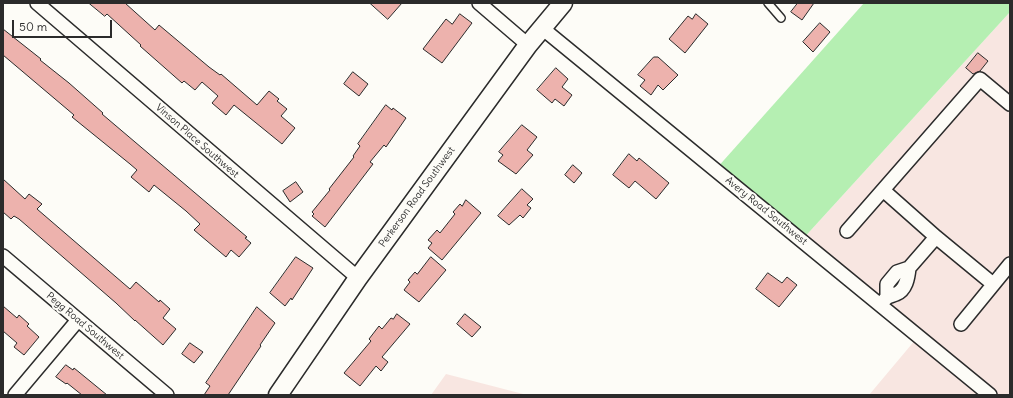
<!DOCTYPE html>
<style>
body{margin:0}
#map{position:relative;width:1013px;height:398px;overflow:hidden;background:#fdfcf7;font-family:Delius,sans-serif}
canvas{display:block}
.frame{position:absolute;inset:0;border:4px solid #2b2b2b;pointer-events:none}
.scale{position:absolute;left:12px;top:20px;width:100px;height:18px;box-sizing:border-box;border:2px solid #2b2b2b;border-top:0;padding-left:5px;font-size:12px;line-height:14px;white-space:nowrap;color:#2b2b2b;-webkit-text-stroke:3px #fdfcf7;paint-order:stroke}
</style>
<div id="map">
<canvas width="1013" height="398"></canvas>
<div class="frame"></div>
<div class="scale">50 m</div>
</div>
<script>
const g = document.querySelector('canvas').getContext('2d');
g.lineJoin = 'round';
function paint(path, color) {
  g.fillStyle = color;
  g.fill(path, 'evenodd');
}
function stroke(path, color, width, dash) {
  g.strokeStyle = color;
  g.lineWidth = width;
  g.lineCap = dash ? 'butt' : 'round';
  g.setLineDash(dash || []);
  g.stroke(path);
}
function drawText(font, color, halo, rows, align = 'center') {
  g.font = font + ' Delius,sans-serif';
  g.lineWidth = 4;
  g.setLineDash([]);
  g.textBaseline = 'middle';
  g.strokeStyle = halo;
  g.fillStyle = color;
  for (const [text, x, y, turn = 0] of rows) {
    g.save();
    g.translate(x, y);
    g.rotate((+turn || 0) * Math.PI / 180);
    g.textAlign = isNaN(turn) ? turn : align;
    if (halo) g.strokeText(text, 0, 0);
    g.fillText(text, 0, 0);
    g.restore();
  }
}
const built = new Path2D(`
 M1010 12V395H869L916 339 801 241Z
 M446 374 527 395H431Z`);
const green = new Path2D(`
 M864 3H1010V12L801 241 716 169Z`);
const building = new Path2D(`
 M89 3H125L155 30 159 25 209 67 220 75 221 74 257 105 269 91 279 99 277 101 287 109 281 116 295 128 282 144 234 105 226 115 212 103 218 96 202 82 195 90 184 81 182 83 140 46 141 45 107 14 105 16Z
 M370 3H402L388 19Z
 M798 3H814L802 20 791 12Z
 M460 14 472 23 442 63 423 49 446 19 452 24Z
 M696 14 708 24 685 53 669 39 688 16 692 19Z
 M820 23 830 32 813 52 803 42Z
 M3 29 41 59 40 60 69 83 103 113 102 114 247 237 245 238 251 243 239 257 231 250 226 257 194 230 200 224 186 211 154 185 149 192 131 177 137 170 130 164 72 117 74 115 3 55Z
 M978 53 988 61 980 71 973 74 966 68Z
 M654 57H658L678 75 663 90 658 85 651 95 640 86 645 80 638 75Z
 M556 68 568 79 562 87 572 95 564 106 555 99 552 103 537 90Z
 M353 72 368 84 359 96 344 84Z
 M386 105 392 110 393 108 406 118 386 147 384 145 370 162 373 164 325 227 312 216 314 214 312 212 330 190 329 189 354 157 353 156 360 146 358 144Z
 M522 125 537 137 527 150 533 155 516 174 498 161 503 155 499 152Z
 M629 154 637 161 639 158 669 183 656 199 635 181 629 188 613 175Z
 M573 165 582 173 574 183 565 175Z
 M3 179 25 199 29 194 42 204 37 209 130 289 136 282 159 302 160 300 170 309 163 318 176 329 163 345 135 320V321L116 303 19 219 14 216 11 219 3 212Z
 M296 182 303 192 290 202 283 191Z
 M522 189 533 199 527 205 531 208 523 218 520 215 509 225 498 216Z
 M466 200 481 213 442 260 428 248 432 243 428 240 437 230 440 233 455 214 453 212 460 204 462 206Z
 M296 257 313 268 292 300 291 298 285 306 270 293Z
 M431 257 446 270 419 302 404 290 410 282 408 280 415 272 417 274Z
 M768 273 782 283 787 277 797 285 779 307 756 289Z
 M3 306 17 318 19 315 29 324 27 326 39 337 24 355 14 347 17 343 3 331Z
 M257 307 275 323 260 345 261 346 228 395H204L210 386 206 383Z
 M397 314 410 324 382 357 388 362 381 371 376 366 360 386 344 373 371 341 369 339 379 326 382 329 391 318 393 319Z
 M465 314 481 327 472 337 457 324Z
 M190 343 203 352 194 363 182 354Z
 M66 365 73 370 74 368 107 395H82L67 383 66 384 56 377Z`);
const lane = new Path2D(`
 M768 3 781 18`);
const street = new Path2D(`
 M37 3 358 278
 M479 3 528 45
 M542 28 990 395
 M883 190 936 237 993 284
 M847 231 980 79 1010 104
 M3 256 167 395
 M887 296V284L897 272 909 268 936 237
 M883 302C888 295 889 297 896 294 906 290 908 278 909 268
 M961 324 1010 264
 M15 395 78 320`);
const secondary = new Path2D(`
 M278 395 358 278 528 45 563 3`);
const streetNames = [
 ["Vinson Place Southwest",197,141,41],
 ["Perkerson Road Southwest",417,197,-54],
 ["Avery Road Southwest",766,211,39],
 ["Pegg Road Southwest",85,326,40]
];
paint(built, '#f8e6e1');
paint(green, '#b5efb2');
paint(building, '#edb2ad');
stroke(building, '#2b2b2b', 1);
stroke(lane, '#2b2b2b', 10);
stroke(street, '#2b2b2b', 16);
stroke(secondary, '#2b2b2b', 21);
stroke(lane, '#fdfcf7', 7);
stroke(street, '#fdfcf7', 13);
stroke(secondary, '#fdfcf7', 18);
drawText('10px', '#2b2b2b', '#fdfcf7', streetNames);
</script>
